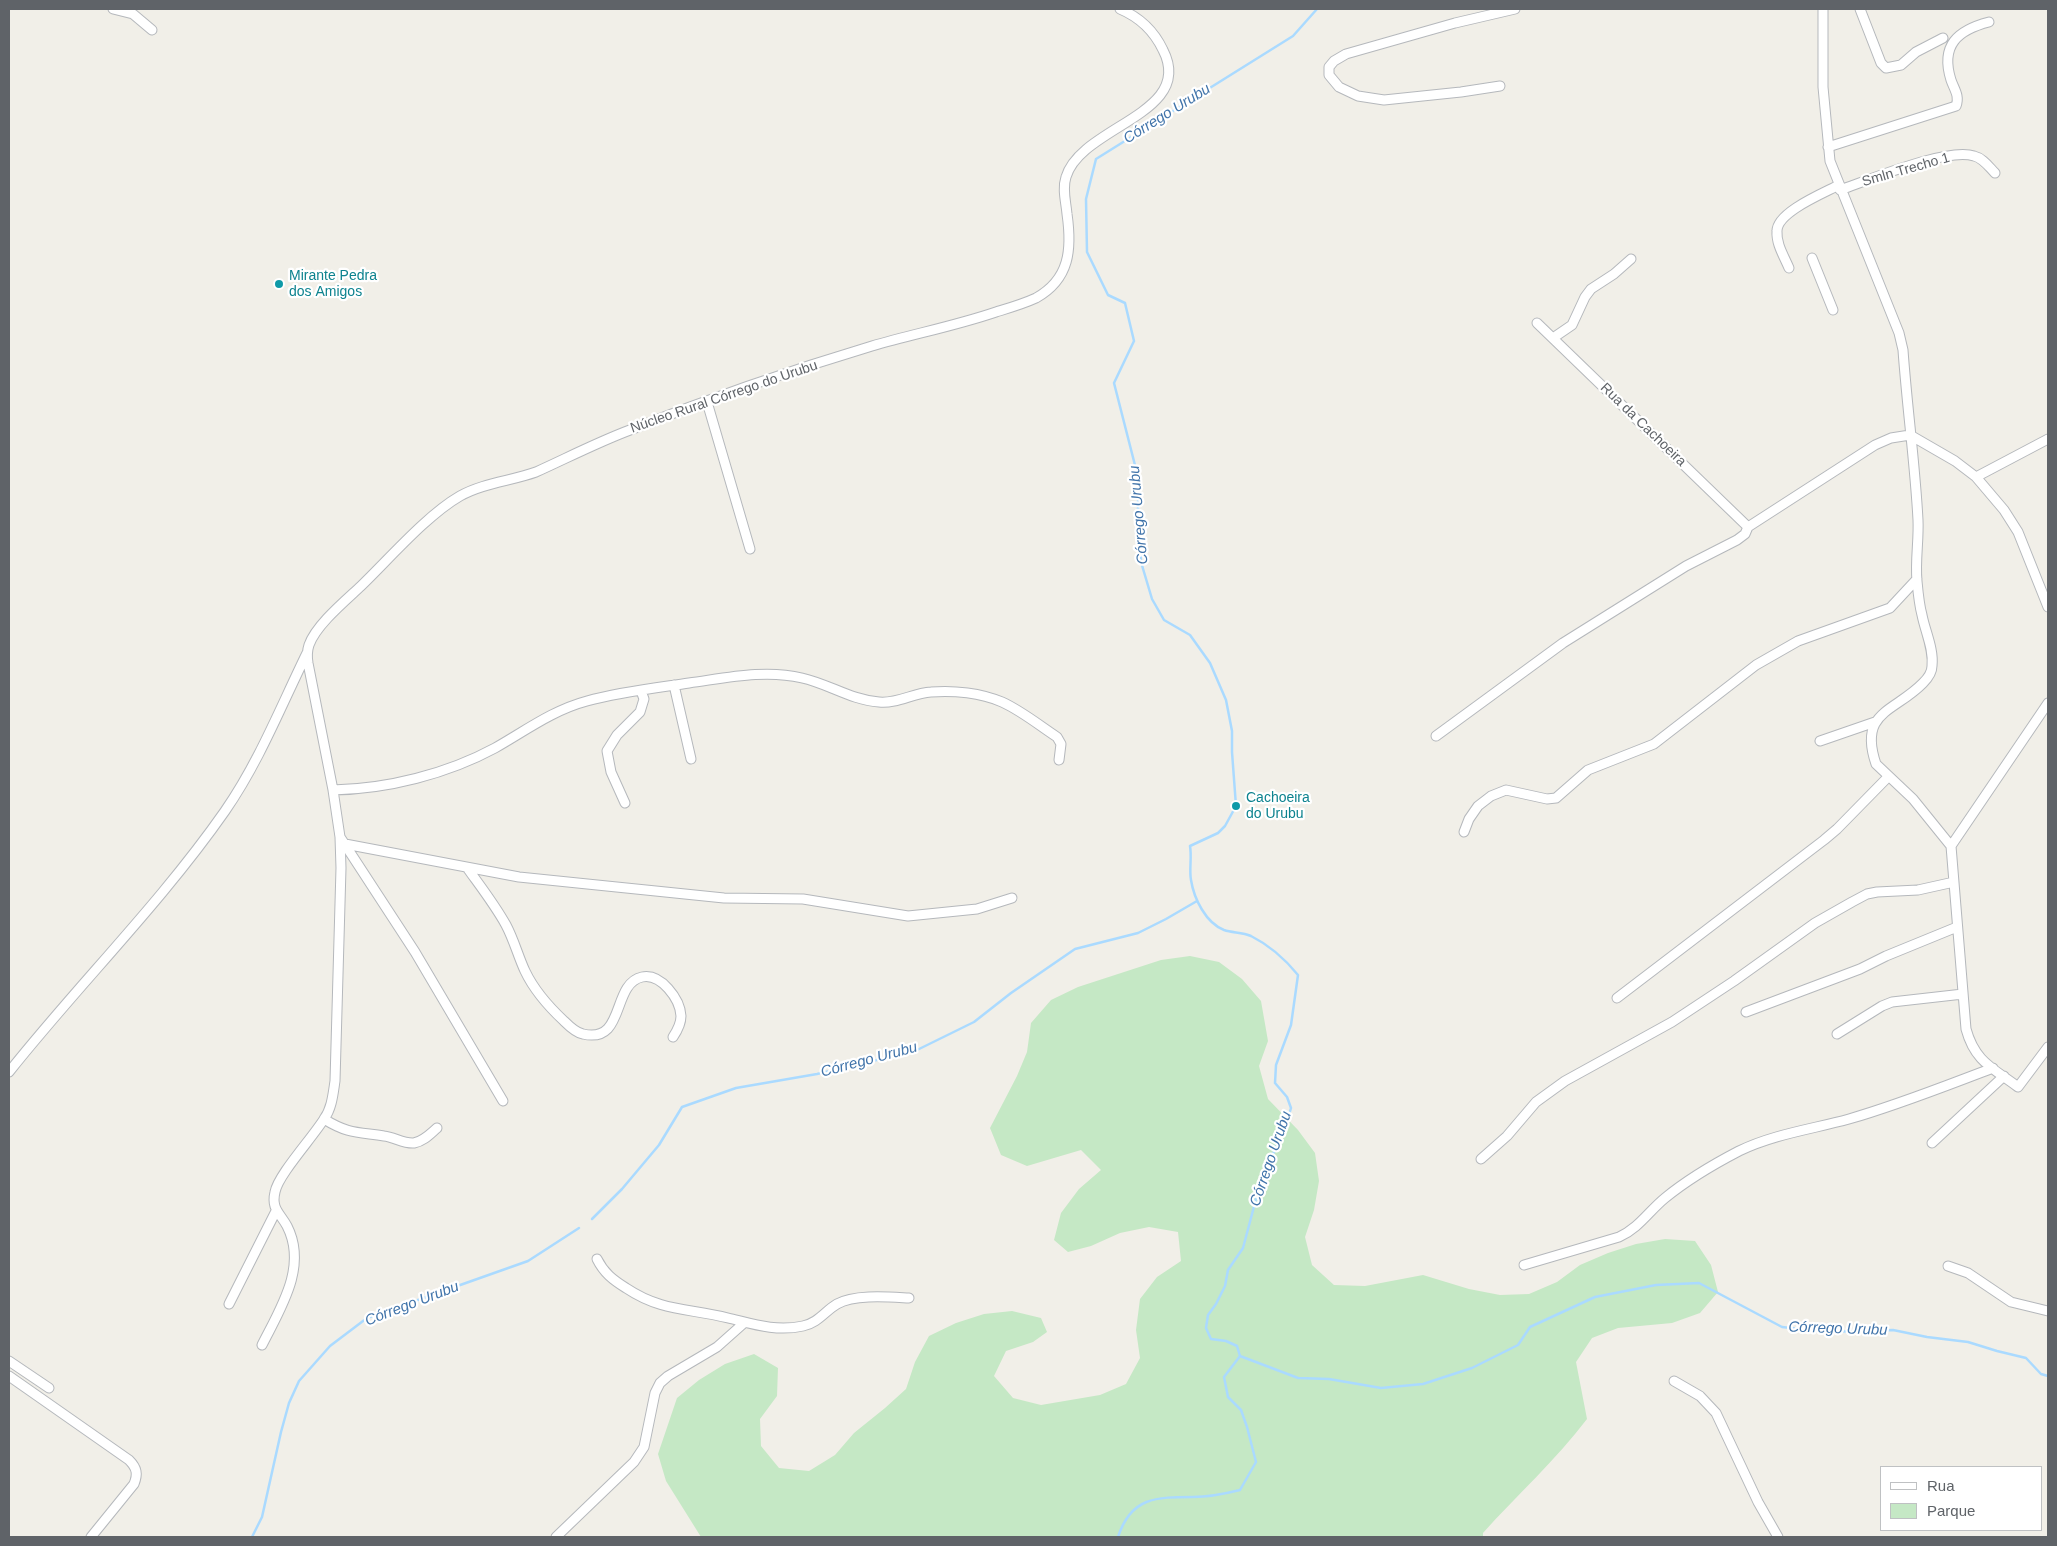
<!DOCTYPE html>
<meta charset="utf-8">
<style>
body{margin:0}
#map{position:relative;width:2057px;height:1546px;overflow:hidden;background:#f1efe8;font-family:Helvetica,sans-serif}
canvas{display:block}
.frame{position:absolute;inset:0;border:10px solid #5f6368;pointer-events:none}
.legend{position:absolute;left:1880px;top:1466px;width:162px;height:65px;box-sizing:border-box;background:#fff;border:1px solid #bfc1c3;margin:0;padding:6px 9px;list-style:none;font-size:15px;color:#5f6368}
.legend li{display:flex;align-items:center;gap:10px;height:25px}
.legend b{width:25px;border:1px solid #bfc1c3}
</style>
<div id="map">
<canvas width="2057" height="1546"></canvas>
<div class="frame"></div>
<ul class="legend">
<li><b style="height:6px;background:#fff"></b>Rua</li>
<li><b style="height:14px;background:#c5e8c5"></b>Parque</li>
</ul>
</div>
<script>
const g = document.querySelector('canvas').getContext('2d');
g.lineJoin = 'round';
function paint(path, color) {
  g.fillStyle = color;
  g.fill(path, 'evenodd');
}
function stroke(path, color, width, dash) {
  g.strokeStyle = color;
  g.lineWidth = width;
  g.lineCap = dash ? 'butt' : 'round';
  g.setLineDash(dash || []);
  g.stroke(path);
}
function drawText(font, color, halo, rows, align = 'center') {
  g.font = font + ' Helvetica,sans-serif';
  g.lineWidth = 4.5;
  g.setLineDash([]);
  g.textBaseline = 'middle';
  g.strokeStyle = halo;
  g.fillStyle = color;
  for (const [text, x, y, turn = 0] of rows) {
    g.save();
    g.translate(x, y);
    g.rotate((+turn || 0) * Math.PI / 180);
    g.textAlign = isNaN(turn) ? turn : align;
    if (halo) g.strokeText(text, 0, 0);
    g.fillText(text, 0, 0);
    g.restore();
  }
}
const green = new Path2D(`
 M1190 956 1219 962 1242 979 1261 1001 1268 1041 1259 1066 1268 1099 1298 1130 1315 1153 1319 1181 1314 1210 1305 1237 1312 1265 1334 1285 1365 1286 1423 1275 1469 1289 1500 1295 1529 1294 1557 1282 1580 1265 1608 1253 1636 1244 1665 1239 1695 1241 1711 1265 1718 1292 1700 1313 1672 1323 1618 1328 1592 1338 1576 1362 1587 1419C1556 1460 1517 1495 1483 1533V1537H701L666 1481 658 1454 677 1398 699 1380 725 1364 754 1354 778 1368 777 1396 760 1419 761 1446 779 1468 809 1471 835 1455 854 1433 885 1408 906 1389 915 1362 929 1336 956 1323 984 1314 1012 1311 1041 1318 1047 1332 1033 1342 1006 1351 994 1376 1013 1398 1041 1405 1100 1395 1126 1384 1140 1358 1136 1330 1140 1299 1157 1277 1181 1261 1178 1232 1149 1227 1120 1233 1091 1246 1068 1252 1054 1240 1061 1213 1079 1189 1101 1170 1081 1150 1027 1166 1001 1155 990 1128 1017 1076 1027 1052 1031 1023 1051 1000 1078 987 1161 960Z`);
const stream = new Path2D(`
 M592 1219 622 1189 659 1145 682 1107 736 1088 817 1074 915 1051 974 1022 1011 993 1075 949 1138 933 1166 919 1197 901
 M1240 1356 1298 1378 1329 1379 1381 1388 1423 1384 1472 1368 1518 1345 1530 1327 1595 1297 1656 1285 1699 1283 1782 1327 1825 1332 1893 1330 1927 1337 1968 1342 1997 1351 2026 1358 2041 1374 2048 1376
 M252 1537 262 1517 281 1432 289 1403 299 1381 330 1346 367 1318 528 1261 579 1228
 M1118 1537C1131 1497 1156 1497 1193 1497 1209 1497 1224 1494 1240 1490L1256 1462 1247 1427 1241 1410 1228 1397 1224 1377 1240 1356 1237 1346 1226 1341 1211 1339 1206 1328 1208 1315 1216 1304 1225 1286 1228 1270 1243 1248 1256 1199 1264 1183 1272 1156 1285 1128 1291 1108 1287 1097 1275 1083 1276 1065 1291 1025 1298 975C1285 959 1269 945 1251 936 1242 932 1233 933 1224 930 1206 923 1194 899 1191 880 1189 870 1192 857 1190 846L1218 833 1225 826 1236 806 1232 752V731L1226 700 1210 663 1190 635 1164 620 1152 599 1141 562 1138 518V477L1114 383 1134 341 1125 303 1108 295 1087 252 1086 199 1096 159 1293 36 1317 9`);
const street = new Path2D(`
 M113 9 133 14 152 30
 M1823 9V87L1830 161 1899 333 1903 350C1907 407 1915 463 1918 520 1919 540 1915 561 1917 581 1918 592 1919 604 1922 615 1925 631 1934 649 1932 666 1932 673 1928 678 1923 683 1895 712 1858 711 1876 764L1913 799 1951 846 1966 1029C1975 1062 1993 1068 2018 1087L2048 1047
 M1860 9 1881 63 1886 68 1901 65 1916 52 1943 38
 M1500 86 1461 92 1384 100 1358 96 1339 87 1329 75V67L1334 61 1346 54 1455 23 1515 9
 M1828 147 1956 106C1960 96 1954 89 1951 80 1940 45 1958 30 1989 22
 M1840 190C1869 180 1948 147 1974 156 1983 158 1989 167 1995 173
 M1812 258 1833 310
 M1789 268C1784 256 1776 244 1777 231 1777 212 1824 193 1839 185
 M1537 323 1748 527
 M1553 338 1572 325 1585 297 1591 289 1614 274 1631 259
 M707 402 750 549
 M1976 477 2048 439
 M674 685 691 759
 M1436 736 1563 643 1686 566 1737 540 1745 534 1748 527 1875 445 1891 438 1910 435 1955 461 1976 477 2004 510 2018 532 2048 607
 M1820 741 1875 722
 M333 790C387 789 447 774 495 748 525 731 553 710 587 701 619 692 655 688 689 683 726 678 765 669 802 678 829 684 851 700 879 702 897 704 913 693 931 692 954 690 981 693 1002 702 1022 711 1040 726 1057 737L1061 744 1059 760
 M625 803 611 772 607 751 617 735 640 712 644 699 641 691
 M1464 832 1469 819 1478 806 1491 796 1506 790 1547 799 1556 798 1588 770 1654 744 1756 665 1798 641 1890 608 1917 579
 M345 844 519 877 724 898 803 899 908 916 977 909 1012 898
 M1951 846 2048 703
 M468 869C481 887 495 905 506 925 514 940 518 956 525 971 534 990 549 1007 564 1021 569 1026 576 1033 583 1034 626 1044 611 984 642 977 661 973 680 999 681 1016 681 1024 677 1031 673 1037
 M1617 998 1824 840 1837 829 1888 777
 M1746 1012 1860 969 1886 956 1957 927
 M1837 1034 1882 1006 1892 1002 1963 994
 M9 1072C79 984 160 904 225 811 259 762 281 706 307 653
 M503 1101 415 952 340 837 333 790 308 663C307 657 307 651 309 645 316 625 345 601 361 586 389 559 427 515 460 496 483 483 511 481 536 472 567 458 598 442 630 430 708 399 792 370 872 346 913 334 955 326 996 312 1009 308 1023 304 1036 298 1070 279 1072 249 1067 214 1066 202 1062 189 1066 177 1081 126 1196 114 1163 50 1154 31 1139 17 1120 9
 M324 1119C348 1134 358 1132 384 1136 394 1137 404 1144 414 1143 424 1141 430 1134 437 1128
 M1932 1143 2004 1076
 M1481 1159 1507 1136 1536 1102 1565 1081 1672 1022 1734 981 1815 923 1852 902 1867 894 1877 892 1918 890 1954 882
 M597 1259C604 1273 613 1280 626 1288 662 1312 689 1308 728 1318 753 1324 776 1332 803 1326 818 1323 825 1311 837 1304 855 1294 889 1297 909 1298
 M1524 1265 1619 1237C1639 1228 1649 1211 1665 1198 1687 1180 1714 1164 1739 1151 1774 1134 1813 1129 1849 1119 1898 1105 1945 1086 1993 1068
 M1948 1266 1968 1273 2011 1302 2048 1311
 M229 1304 276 1211
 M262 1345C280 1309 308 1267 287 1226 280 1213 271 1209 275 1192 278 1175 313 1137 324 1119 332 1108 333 1094 335 1081L341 868 340 837
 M9 1361 49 1388
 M9 1376 129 1460C137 1468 138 1474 134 1484L91 1537
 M1674 1381 1700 1396 1716 1413 1758 1502 1778 1537
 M556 1537 634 1462 644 1447 655 1393 660 1383 668 1376 717 1347 744 1323`);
const markers = [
 [279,284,5,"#0f9aa8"],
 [1236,806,5,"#0f9aa8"]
];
const streetNames = [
 ["Smln Trecho 1",1906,170,-16],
 ["Núcleo Rural Córrego do Urubu",724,397,-19],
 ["Rua da Cachoeira",1643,425,44]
];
const cultureNames = [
 ["Mirante Pedra",289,276],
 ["dos Amigos",289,292],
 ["Cachoeira",1246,798],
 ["do Urubu",1246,814]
];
const waterNames = [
 ["Córrego Urubu",1167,114,-32],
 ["Córrego Urubu",1139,515,-95],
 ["Córrego Urubu",869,1060,-15],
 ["Córrego Urubu",1271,1159,-71],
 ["Córrego Urubu",412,1304,-21],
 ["Córrego Urubu",1838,1329,2]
];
paint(green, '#c5e8c5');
stroke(stream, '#aadaff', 2.5);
stroke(street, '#b5b8bc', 11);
stroke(street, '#fff', 9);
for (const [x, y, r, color] of markers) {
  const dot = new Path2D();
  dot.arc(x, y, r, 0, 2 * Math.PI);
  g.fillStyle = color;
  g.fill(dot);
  stroke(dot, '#fff', 2);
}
drawText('14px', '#5f6368', '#fff', streetNames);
drawText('14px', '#0d838f', '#fff', cultureNames, 'left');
drawText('italic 15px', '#4174aa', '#fff', waterNames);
</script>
